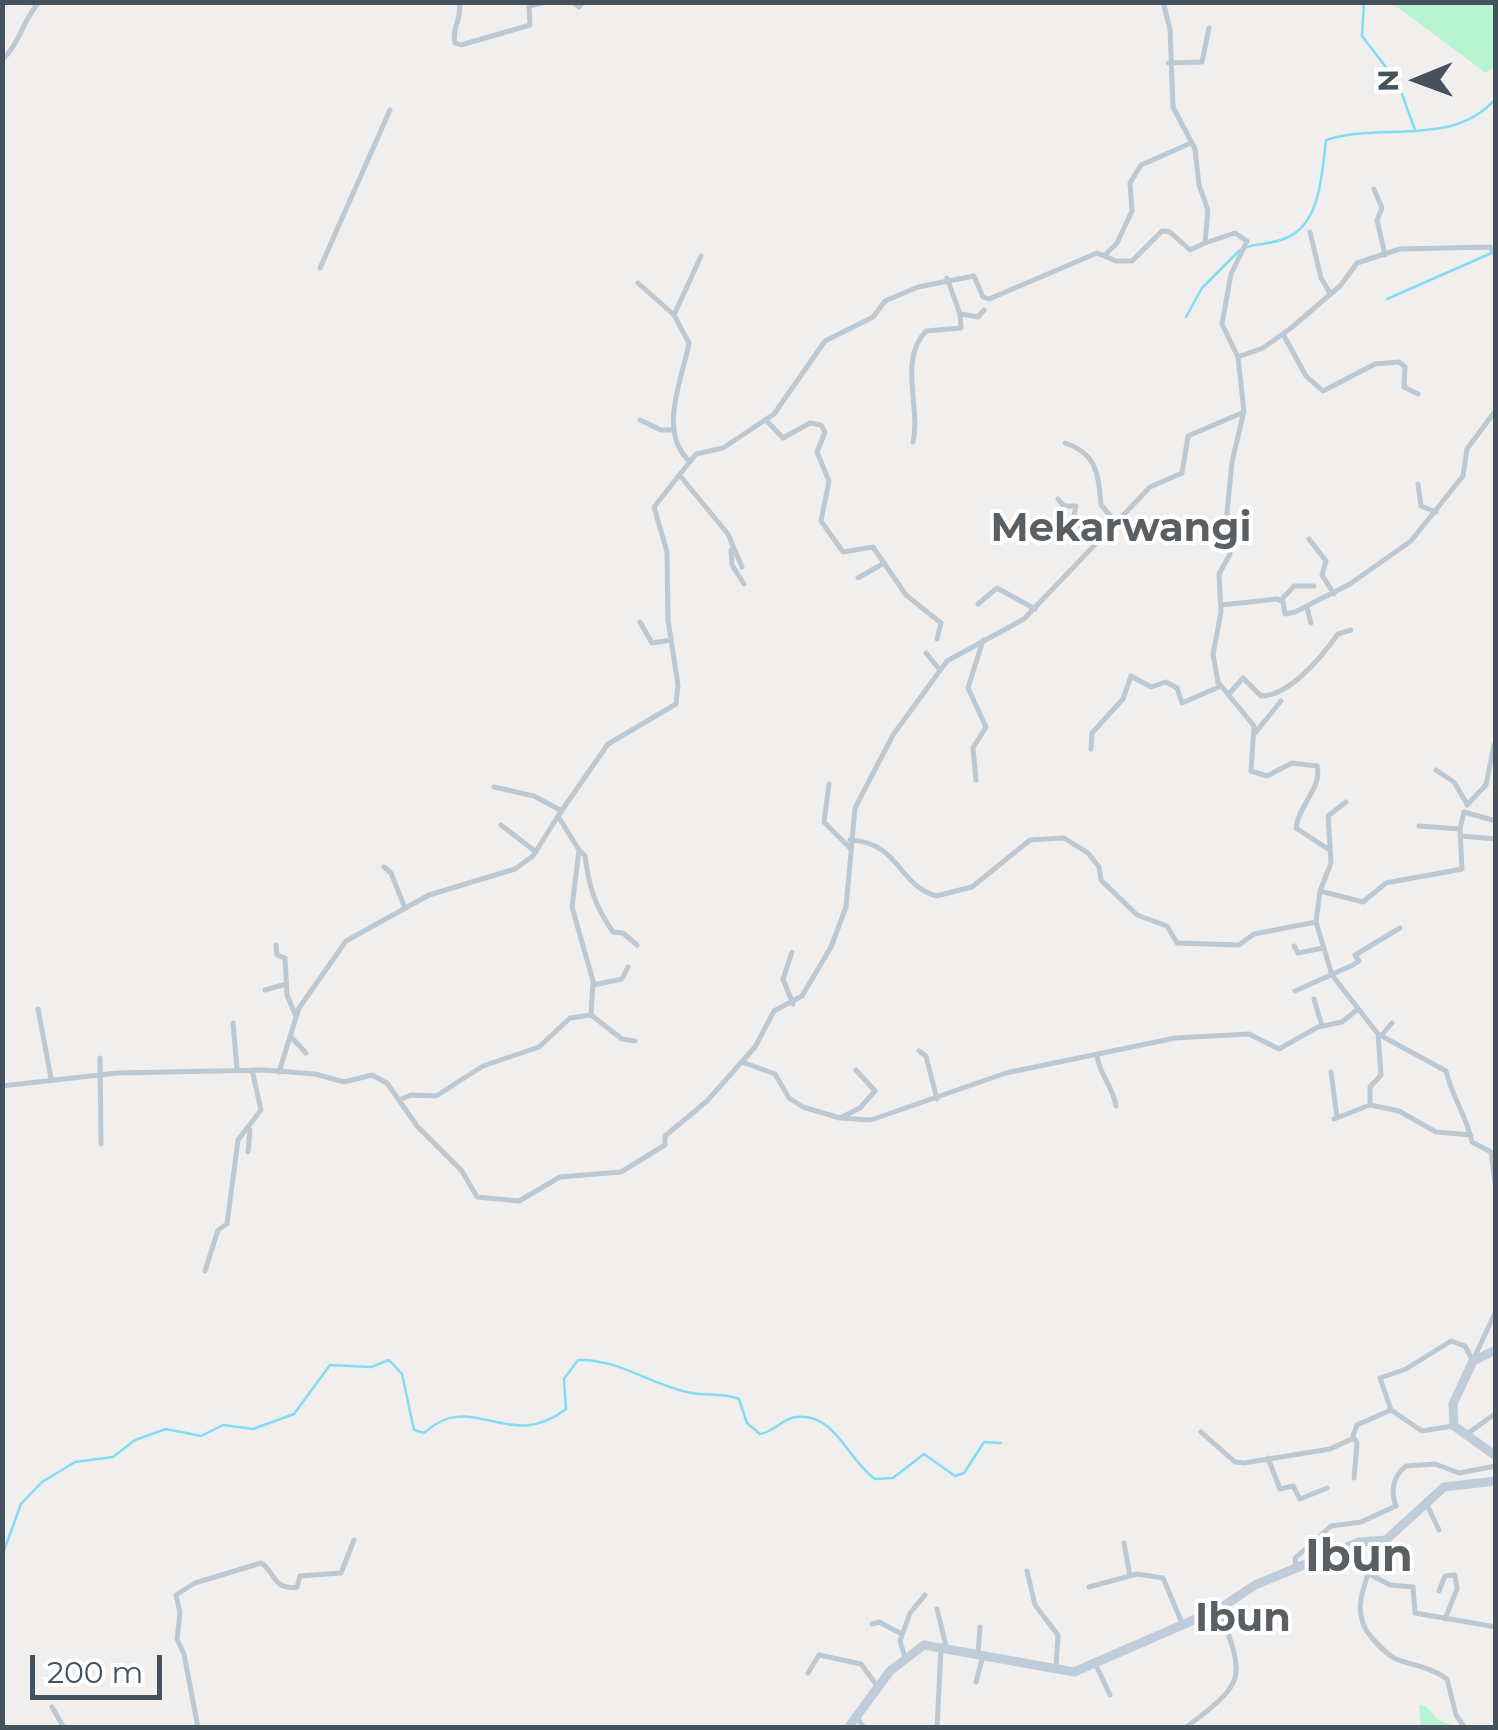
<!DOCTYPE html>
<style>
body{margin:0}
#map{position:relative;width:1498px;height:1730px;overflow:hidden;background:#f1eeee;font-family:Montserrat,sans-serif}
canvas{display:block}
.frame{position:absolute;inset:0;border:5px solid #45525e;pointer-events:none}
.north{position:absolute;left:1368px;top:30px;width:100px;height:100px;-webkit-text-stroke:8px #fff;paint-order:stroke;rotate:269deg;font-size:28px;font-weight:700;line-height:40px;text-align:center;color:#45525e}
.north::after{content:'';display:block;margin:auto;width:35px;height:45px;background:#45525e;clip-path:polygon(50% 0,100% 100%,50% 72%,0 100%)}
.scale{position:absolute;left:30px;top:1655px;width:132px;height:45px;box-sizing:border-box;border:5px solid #45525e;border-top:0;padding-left:12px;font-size:30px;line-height:35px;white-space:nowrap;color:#45525e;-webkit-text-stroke:8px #fff;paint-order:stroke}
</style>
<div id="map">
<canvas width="1498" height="1730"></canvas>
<div class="frame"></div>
<div class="north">N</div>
<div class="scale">200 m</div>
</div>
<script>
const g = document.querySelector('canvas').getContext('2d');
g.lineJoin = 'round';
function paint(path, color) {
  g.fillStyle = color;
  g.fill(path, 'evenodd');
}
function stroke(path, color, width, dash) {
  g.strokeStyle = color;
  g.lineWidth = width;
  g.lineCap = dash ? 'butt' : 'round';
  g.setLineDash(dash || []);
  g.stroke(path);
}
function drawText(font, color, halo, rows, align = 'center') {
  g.font = font + ' Montserrat,sans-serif';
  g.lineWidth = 8;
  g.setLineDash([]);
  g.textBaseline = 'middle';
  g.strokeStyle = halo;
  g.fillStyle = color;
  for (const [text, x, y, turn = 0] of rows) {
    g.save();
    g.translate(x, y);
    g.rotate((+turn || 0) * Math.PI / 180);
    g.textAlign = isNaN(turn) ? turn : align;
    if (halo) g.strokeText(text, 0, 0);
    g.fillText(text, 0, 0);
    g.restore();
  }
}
const green = new Path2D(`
 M1392 3H1495V66L1486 73Z
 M1419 1705 1426 1706 1437 1719 1456 1727H1421Z`);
const stream = new Path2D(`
 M1364 2 1362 36 1398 83 1415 130
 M1247 247C1260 243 1273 244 1286 238 1321 224 1322 172 1326 140 1380 122 1455 148 1496 98
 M1387 299 1494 252
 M1186 317 1202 288 1240 250
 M2 1556 21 1504 42 1482 75 1462 113 1457 135 1440 166 1429 201 1436 223 1425 253 1429 294 1414 330 1365 371 1367 389 1360 402 1374 414 1430 424 1433C472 1388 508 1454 566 1409L564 1379 578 1360C617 1358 653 1386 692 1393 708 1396 722 1392 739 1399L747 1423 760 1434C774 1432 783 1418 796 1417 836 1413 846 1458 875 1479L893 1478 924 1454 955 1476 964 1473 984 1442 1001 1443`);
const minor = new Path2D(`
 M459 2C463 18 451 28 455 43L461 45 530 25 529 6 547 2
 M573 2 579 7 583 2
 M2 60C20 43 23 20 39 2
 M1168 63 1202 62 1209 28
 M1374 189 1382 208 1377 220 1385 255
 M1310 232 1321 278 1330 293
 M1105 255 1117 243 1132 211 1130 183 1141 165 1191 143
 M320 268 390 110
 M638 283 674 315 689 343C682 381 657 431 690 462
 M961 314 978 317 984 310
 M674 315 701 256
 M1283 334 1306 376 1323 391 1375 364 1399 362 1405 367 1404 387 1418 394
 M1238 357 1263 348 1291 328 1340 286 1357 263 1400 249 1490 247 1496 255
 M1243 415 1232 462 1227 513 1230 554 1219 574 1221 612 1213 654 1218 682 1254 726 1251 771 1267 776 1292 763 1317 766C1323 787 1298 806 1296 828L1328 849
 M640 420 661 430H674
 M766 420 783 438 810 423 821 425 825 432 817 452 829 481 821 521 843 552 873 547 906 595 941 623 937 639
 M913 442C921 408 898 360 926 331L961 328 960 314 947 278
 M1065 443C1098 454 1098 475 1101 505L1117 523
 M681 477 728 534 742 567
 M1418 484 1421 506 1436 512
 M1058 499 1064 506H1076L1074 515 1082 530 1106 537
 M1309 539 1326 561 1322 575 1334 594
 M731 550 732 565 744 584
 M858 578 884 563
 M1281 600 1294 586H1314
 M978 604 997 588 1035 609
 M1222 605 1277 599 1283 602 1285 614 1295 612 1350 584 1411 541 1463 476 1467 449 1496 410
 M1307 608 1311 623
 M640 622 652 643 671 640
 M926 653 940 670
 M1229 694 1243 678 1261 696C1290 696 1323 655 1338 634L1351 630
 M1256 732 1281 701
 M1091 749 1092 733 1123 699 1131 676 1151 687 1166 682 1177 688 1182 703 1221 686
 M1436 770 1454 782 1467 804
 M976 780 973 748 986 727 968 688 983 640
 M829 784 824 822 850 848
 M494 787 534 796 562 811
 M1346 802 1328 816 1331 863 1320 891 1316 922 1332 975 1378 1034 1446 1071C1452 1097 1467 1117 1472 1142L1491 1152 1496 1190
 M1467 805 1486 785 1494 745
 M501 825 536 852
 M1419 826 1460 829
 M1461 836 1496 839
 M850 840C899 842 898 885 936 896L972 887 1030 840 1064 838 1088 853 1099 867 1101 880 1137 915 1167 926 1177 943 1239 945 1254 934 1316 922
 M579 850 585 856C589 887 595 906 613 932L623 933 637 945
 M384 867 391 873 405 908
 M1320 891 1363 902 1386 883 1462 869 1460 829 1464 812 1496 821
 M276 945 277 955 285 958 287 995 295 1014
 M1294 946 1298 953 1323 948
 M792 952 783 979 793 1004
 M593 985 622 979 628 967
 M265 990 286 984
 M1295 991 1353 965 1359 961 1355 955 1400 928
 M1314 999 1322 1026
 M38 1009 51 1078
 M591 1015 622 1039 635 1041
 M233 1023 237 1069
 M290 1036 306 1053
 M1381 1036 1392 1023
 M919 1051 926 1056 937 1099
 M1097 1056C1100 1076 1113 1086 1116 1106
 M100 1058 101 1144
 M742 1062 775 1074 789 1098 803 1107 840 1118 871 1120 1006 1073 1175 1038 1249 1034 1279 1049 1318 1027 1342 1022 1358 1009
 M279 1072 299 1008 346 941 429 895 515 869 533 856 558 816
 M1331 1072 1337 1117
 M2 1086 117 1073 264 1070 315 1074 344 1082 372 1075 387 1083 417 1126 462 1171 477 1197 519 1201 560 1177 621 1172 665 1145V1136L707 1101 755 1047 774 1011 802 996 831 947 846 907 855 808 893 735 947 661 1024 619 1150 487 1182 473 1188 436 1244 412 1238 357 1222 324 1231 274 1247 241 1235 233 1205 243 1208 210 1199 185 1195 149 1173 107 1170 29 1163 2
 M399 1100 411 1095 436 1096 483 1066 539 1047 570 1018 591 1015 593 981 572 907 579 850 558 816 608 744 676 704 678 685 668 620 667 552 654 507 696 454 723 448 774 414 825 341 873 317 885 301 918 287 974 276 983 297 989 299 1097 253 1116 261H1132L1162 231 1170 232 1190 250 1205 243
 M1370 1105V1087L1381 1075 1378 1034
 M840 1118 860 1108 875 1091 856 1070
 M1334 1119 1370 1105 1399 1111 1436 1132 1471 1135
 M248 1152 250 1130
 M205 1271 218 1230 227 1224 238 1140 261 1110 252 1070
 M1474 1358 1496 1311
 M1391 1410 1380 1378 1406 1369 1451 1341 1465 1346 1473 1361
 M1201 1432 1235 1462 1244 1463 1330 1449 1352 1439 1357 1425 1391 1410 1422 1431 1453 1426
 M1467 1434 1496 1413
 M1353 1437 1357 1443 1354 1478
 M1268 1458 1280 1489 1293 1486 1300 1499 1327 1488
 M1427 1505 1439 1530
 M1378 1541C1372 1576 1345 1607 1372 1638 1379 1646 1386 1654 1396 1659 1414 1666 1431 1667 1447 1679L1456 1715 1465 1728
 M1124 1543 1130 1576
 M1296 1567 1295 1558 1331 1526 1361 1522 1396 1506C1390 1492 1393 1476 1406 1466L1435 1464 1459 1473 1496 1466
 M1027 1571 1035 1605 1058 1635 1056 1666
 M1371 1575 1390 1585 1413 1587 1415 1613 1496 1627
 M1089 1587 1137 1574 1163 1578 1182 1623
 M1439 1591 1445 1576 1455 1575 1457 1589 1445 1619
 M937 1609 946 1646
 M872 1624 879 1622 902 1634
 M978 1653 980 1627
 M905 1657 900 1641 910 1613 925 1595
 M1095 1663 1110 1695
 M808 1673 819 1655 861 1664 878 1687
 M976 1682 983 1656
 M52 1707 64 1728
 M856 1716 864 1728
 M198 1728 184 1654 177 1639 180 1613 176 1595 195 1583 261 1563C274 1570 273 1591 297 1587L300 1576 341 1573 354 1540
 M937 1728 941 1648
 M1185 1728C1246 1682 1246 1680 1219 1609`);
const secondary = new Path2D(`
 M1496 1350 1473 1361 1453 1404 1454 1426 1496 1456
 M848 1728 890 1671 924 1645 1074 1672 1219 1609 1255 1585 1359 1542 1386 1540 1444 1487 1496 1481`);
const quarterNames = [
 ["Mekarwangi",1121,529],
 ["Ibun",1243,1619]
];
const districtNames = [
 ["Ibun",1359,1558]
];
paint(green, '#b8f3cf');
stroke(stream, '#82ddf4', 2.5);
stroke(minor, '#bdc9d2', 5);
stroke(secondary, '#bfccd9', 9);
drawText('bold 40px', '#5a5f64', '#fff', quarterNames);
drawText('bold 45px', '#5a5f64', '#fff', districtNames);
</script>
